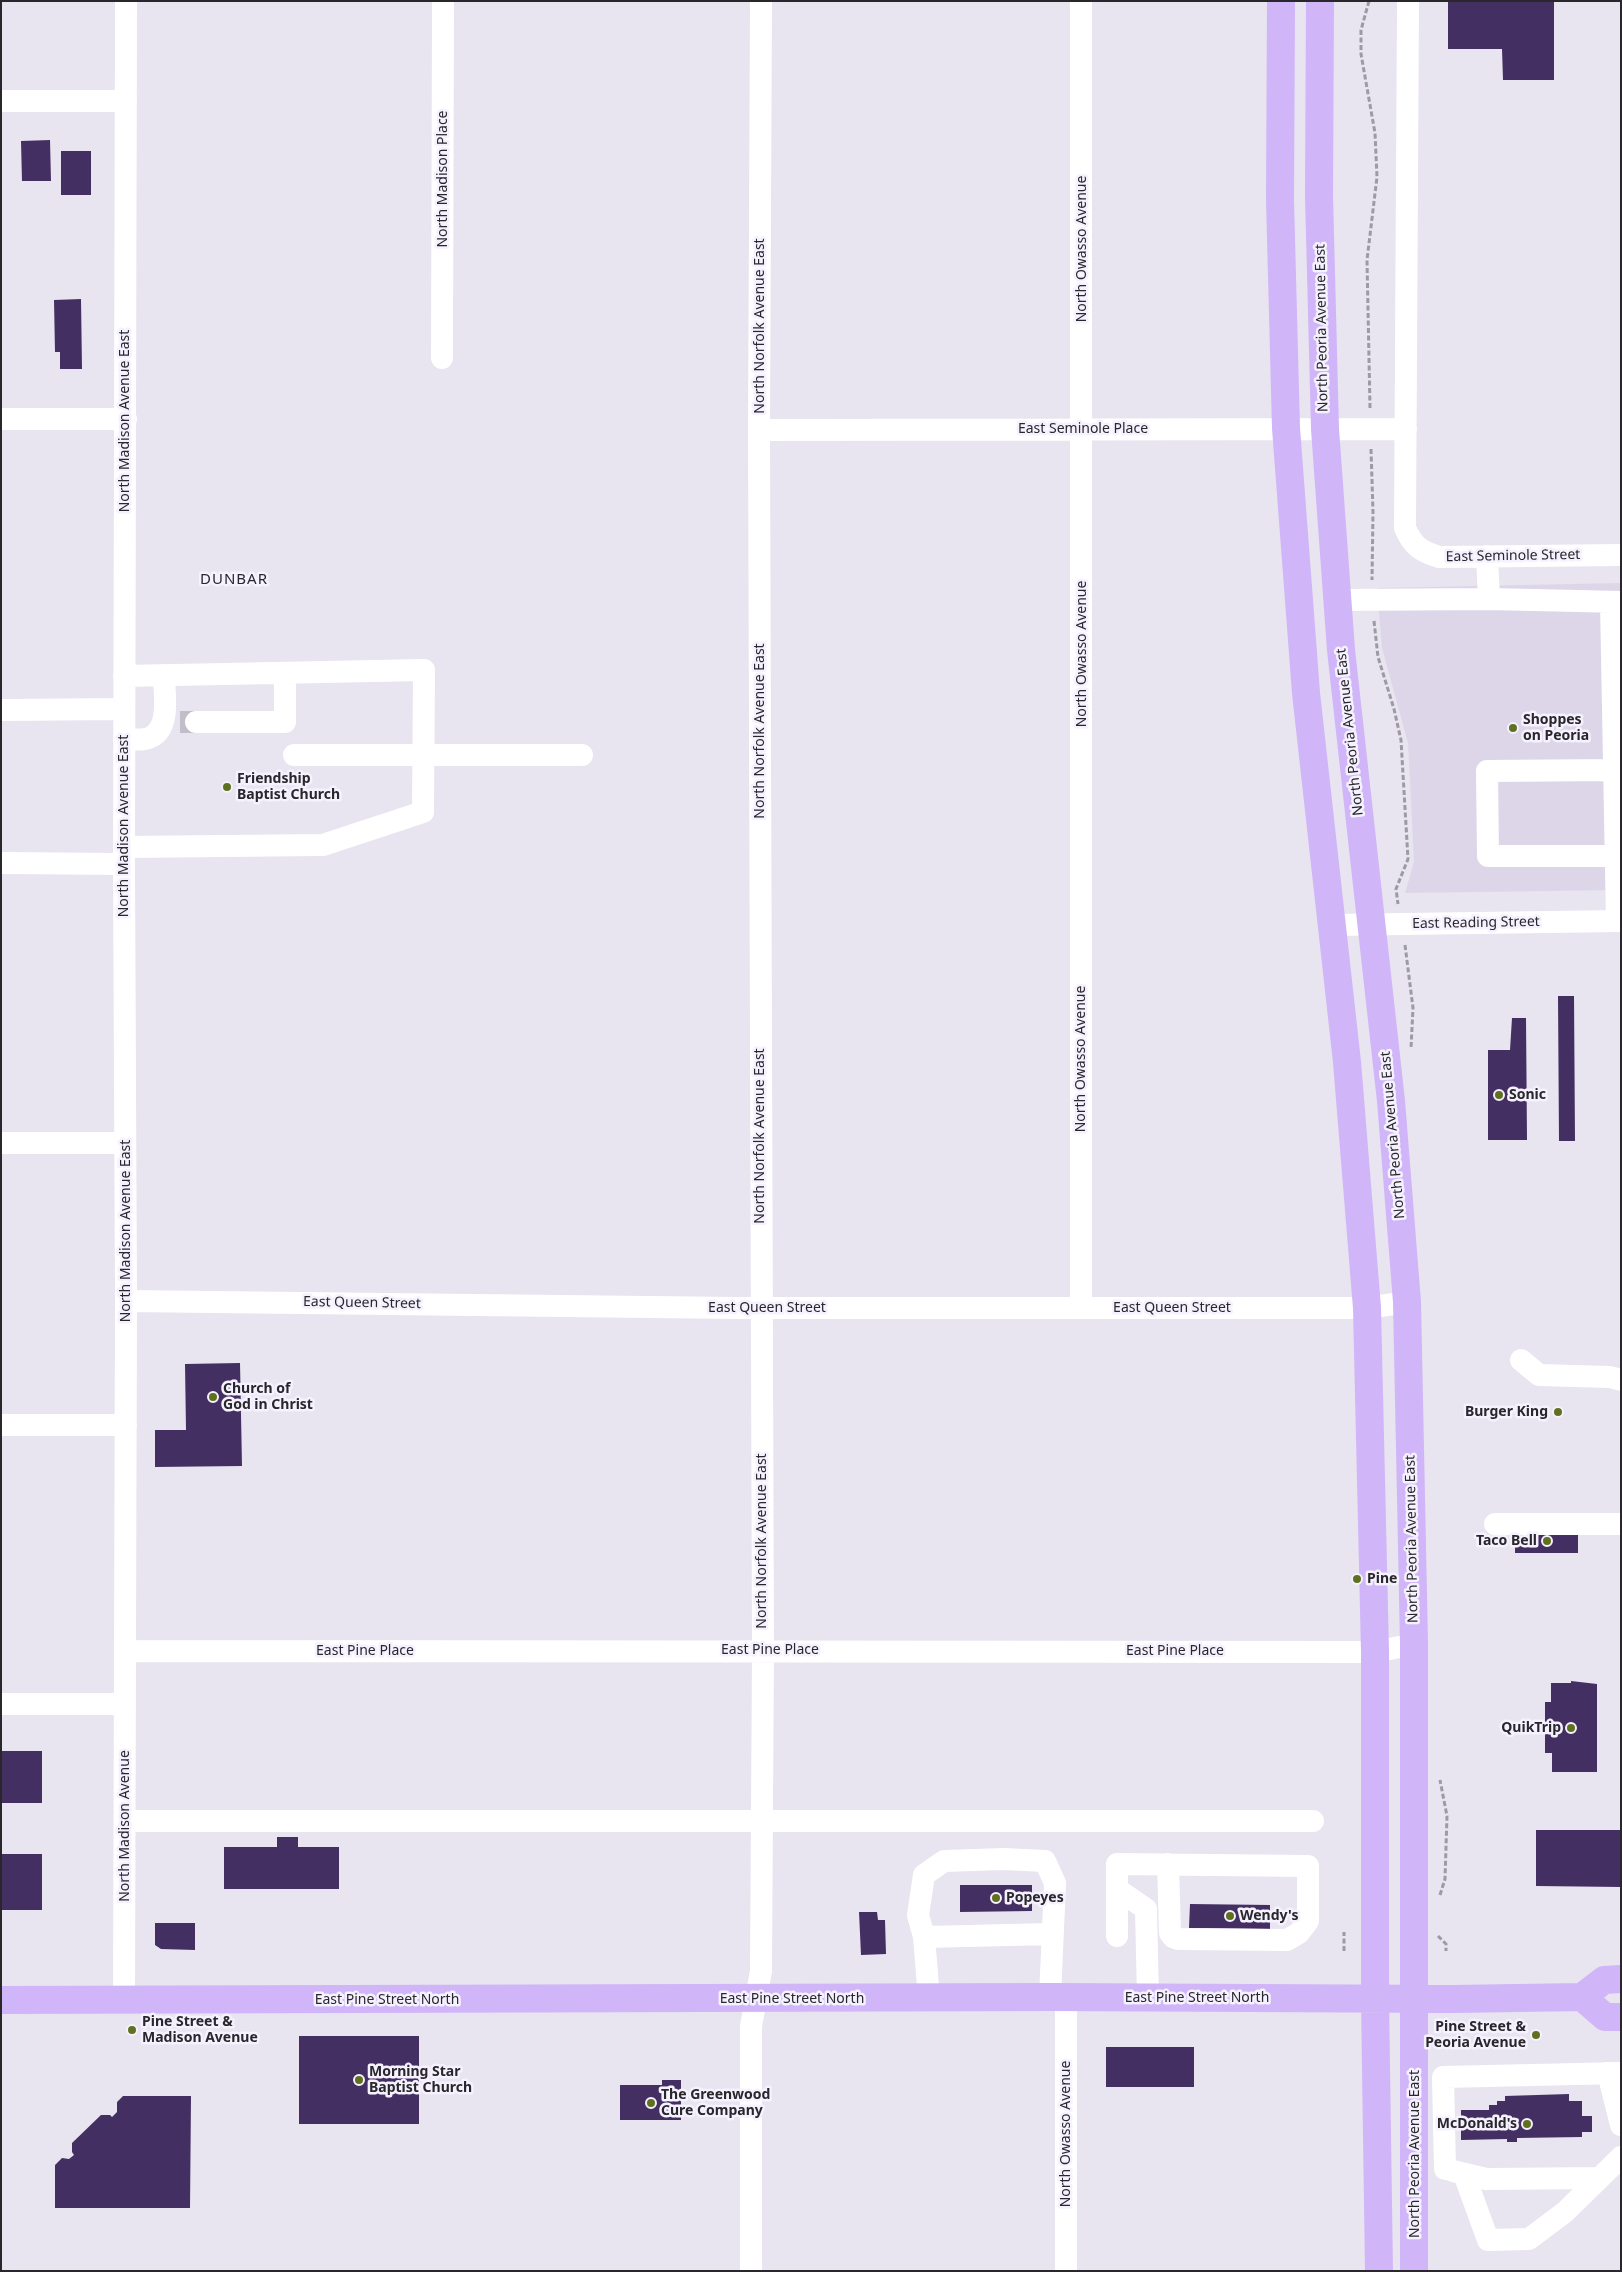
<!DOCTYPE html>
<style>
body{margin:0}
#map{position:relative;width:1622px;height:2272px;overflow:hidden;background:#e8e4f0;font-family:"Noto Sans",sans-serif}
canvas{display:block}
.frame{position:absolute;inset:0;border:2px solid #29272c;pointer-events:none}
</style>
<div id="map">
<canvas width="1622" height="2272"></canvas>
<div class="frame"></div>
</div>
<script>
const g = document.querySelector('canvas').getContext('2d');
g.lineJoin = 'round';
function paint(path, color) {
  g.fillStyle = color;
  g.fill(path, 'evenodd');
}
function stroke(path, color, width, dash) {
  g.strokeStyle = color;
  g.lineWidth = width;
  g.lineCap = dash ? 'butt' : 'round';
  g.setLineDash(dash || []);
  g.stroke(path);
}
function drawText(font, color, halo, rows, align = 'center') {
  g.font = font + ' "Noto Sans",sans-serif';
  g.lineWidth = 5;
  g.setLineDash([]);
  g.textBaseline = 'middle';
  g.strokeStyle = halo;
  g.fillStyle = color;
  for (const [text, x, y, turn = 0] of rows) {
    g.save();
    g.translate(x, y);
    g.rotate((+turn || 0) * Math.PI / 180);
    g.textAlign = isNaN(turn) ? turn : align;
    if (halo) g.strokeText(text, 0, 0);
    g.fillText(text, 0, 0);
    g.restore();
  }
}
const built = new Path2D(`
 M1621 583V890L1405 893 1414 862 1408 743 1382 648 1377 588Z`);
const building = new Path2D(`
 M1448 1H1554V80H1503L1502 49H1448Z
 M50 140 51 181H22L21 141Z
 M61 151H91V195H61Z
 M81 299 82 369H60V352H55L54 300Z
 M1558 996H1574L1575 1141H1559Z
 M1512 1018H1526L1527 1140H1488V1050H1510Z
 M240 1363 242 1466 155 1467V1430H186L185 1364Z
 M1515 1529H1578V1553H1515Z
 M1571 1681 1597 1684V1772H1552V1753H1545V1702H1551V1683H1571Z
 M1 1751H42V1803H1Z
 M1536 1830H1621V1887L1536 1886Z
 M277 1837H298V1847H339V1889H224V1847H277Z
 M1 1854H42V1910H1Z
 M960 1885H1032V1911L960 1912Z
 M1190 1904 1270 1905V1929L1189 1928Z
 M859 1912H877L878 1920H885L886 1954 861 1955Z
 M155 1923H195V1950L161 1949 155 1945Z
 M299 2036H419V2124H299Z
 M1106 2047H1194V2087H1106Z
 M662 2080H681V2120H620V2085H662Z
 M1569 2094V2101H1582V2116H1592V2132H1582V2137L1517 2138V2142H1507V2139L1461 2140V2110H1489V2105H1497V2101H1505V2096Z
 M123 2096H191L190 2208H55V2165L62 2158 69 2159 74 2155 72 2152V2143L101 2115H110L112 2117 117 2112V2102Z`);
const minorTunnel = new Path2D(`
 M180 722H196`);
const path = new Path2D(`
 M1369 1 1361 30V54L1375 133 1377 177 1367 260 1370 408
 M1371 449 1373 512 1372 580
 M1374 621 1378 657 1394 709 1401 740 1408 859 1396 889 1398 904
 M1405 945 1413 1008 1411 1048
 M1440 1895 1445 1879 1447 1816 1440 1780
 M1438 1936 1446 1944V1951
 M1344 1951V1932`);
const minor = new Path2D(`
 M1408 1 1405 528C1413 546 1420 551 1439 557L1621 555
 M1 101H126
 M442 358 443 1
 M1 419H126
 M759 430 1406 429
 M1487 556 1489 599
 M1337 600 1489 599 1621 602
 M1611 602 1617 921
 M1 710 124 709
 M196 722H285V673
 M124 739C132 739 144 741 151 737 171 727 164 693 164 675
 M294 755H582
 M1614 770 1487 771 1488 856H1621
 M124 847 323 845 423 812 424 670 124 676
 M1 863 124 864
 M1332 925 1621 921
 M1 1143H125
 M126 1301 737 1308H1367L1407 1302
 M1081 1307V1
 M1521 1360 1539 1375 1610 1377 1621 1380
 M1 1425H126
 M1495 1524H1621
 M126 1651 1375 1652 1414 1644
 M1 1704H125
 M125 1821H1313
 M1117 1889 1146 1909 1148 1998
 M1117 1936V1864L1308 1866V1921L1299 1933 1287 1940 1178 1939 1173 1937 1170 1933 1168 1864
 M924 1937 1052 1934
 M1066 1997V2271
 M929 1998 924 1937 918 1915 924 1875 944 1861 1004 1859 1045 1861 1055 1883 1050 1997
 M124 2000 126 1301 124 864 126 1
 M1608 2073 1621 2125
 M1445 2169 1443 2077 1621 2073
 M1453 2171 1486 2179 1599 2178
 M1464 2174 1488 2240 1529 2239 1565 2212 1621 2157
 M751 2271V2026L761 1971 763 1650 759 430 761 1`);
const major = new Path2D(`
 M1281 1 1280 200 1286 428 1306 693 1347 1062 1367 1308 1375 1652V2000L1379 2271
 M1320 1 1319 196 1325 429 1341 650 1391 1101 1407 1302 1414 1644V2271
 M1582 1997 1605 2017H1621
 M1 2000 1050 1997 1453 1999 1582 1997 1604 1980 1621 1979`);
const markers = [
 [1513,728,5,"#5f7120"],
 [227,787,5,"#5f7120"],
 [1499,1095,5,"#5f7120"],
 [213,1397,5,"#5f7120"],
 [1558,1412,5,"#5f7120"],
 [1547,1541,5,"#5f7120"],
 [1357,1579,5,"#5f7120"],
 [1571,1728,5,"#5f7120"],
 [996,1898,5,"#5f7120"],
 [1230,1916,5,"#5f7120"],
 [132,2030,5,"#5f7120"],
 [1536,2035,5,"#5f7120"],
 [359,2080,5,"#5f7120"],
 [651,2103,5,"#5f7120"],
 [1527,2124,5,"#5f7120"]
];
const streetNames = [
 ["North Madison Place",443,179,-90],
 ["North Owasso Avenue",1082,249,-90],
 ["North Norfolk Avenue East",760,326,-90],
 ["North Peoria Avenue East",1322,328,-91],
 ["North Madison Avenue East",125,421,-90],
 ["East Seminole Place",1083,429],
 ["East Seminole Street",1513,556,-1],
 ["North Owasso Avenue",1082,654,-90],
 ["North Norfolk Avenue East",760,731,-90],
 ["North Peoria Avenue East",1350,732,-96],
 ["North Madison Avenue East",124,826,-90],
 ["East Reading Street",1476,923,-1],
 ["North Owasso Avenue",1081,1059,-90],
 ["North Peoria Avenue East",1393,1135,-95],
 ["North Norfolk Avenue East",760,1136,-90],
 ["North Madison Avenue East",126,1231,-90],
 ["East Queen Street",362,1303,1],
 ["East Queen Street",767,1308],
 ["East Queen Street",1172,1308],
 ["North Peoria Avenue East",1412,1539,-91],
 ["North Norfolk Avenue East",762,1541,-90],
 ["East Pine Place",770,1650],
 ["East Pine Place",365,1651],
 ["East Pine Place",1175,1651],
 ["North Madison Avenue",125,1826,-90],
 ["East Pine Street North",1197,1998],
 ["East Pine Street North",792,1999],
 ["East Pine Street North",387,2000],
 ["North Owasso Avenue",1066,2134,-90],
 ["North Peoria Avenue East",1415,2154,-90]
];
const poiNames = [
 ["Shoppes",1523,720],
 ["on Peoria",1523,736],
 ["Friendship",237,779],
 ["Baptist Church",237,795],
 ["Sonic",1509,1095],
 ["Church of",223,1389],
 ["God in Christ",223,1405],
 ["Burger King",1548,1412,"right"],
 ["Taco Bell",1537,1541,"right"],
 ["Pine",1367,1579],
 ["QuikTrip",1561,1728,"right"],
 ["Popeyes",1006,1898],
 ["Wendy's",1240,1916],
 ["Pine Street &",142,2022],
 ["Madison Avenue",142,2038],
 ["Pine Street &",1526,2027,"right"],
 ["Peoria Avenue",1526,2043,"right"],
 ["Morning Star",369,2072],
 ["Baptist Church",369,2088],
 ["The Greenwood",661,2095],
 ["Cure Company",661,2111],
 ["McDonald's",1517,2124,"right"]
];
const neighbourhoodNames = [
 ["DUNBAR",234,580]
];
paint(built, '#ddd6e9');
paint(building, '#442f62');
stroke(minorTunnel, '#c2bec9', 22, [22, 11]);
stroke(path, '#9d9aa3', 3, [5, 2.5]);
stroke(minor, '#fff', 22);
stroke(major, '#d0b5f8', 28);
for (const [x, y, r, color] of markers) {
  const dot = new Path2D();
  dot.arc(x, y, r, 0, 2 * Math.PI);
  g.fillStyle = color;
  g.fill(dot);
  stroke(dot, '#f5f1fe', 2);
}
drawText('14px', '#29272c', '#f5f1fe', streetNames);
drawText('bold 14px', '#29272c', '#f5f1fe', poiNames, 'left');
g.letterSpacing = '1px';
drawText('15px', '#29272c', '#f5f1fe', neighbourhoodNames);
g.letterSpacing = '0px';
</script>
